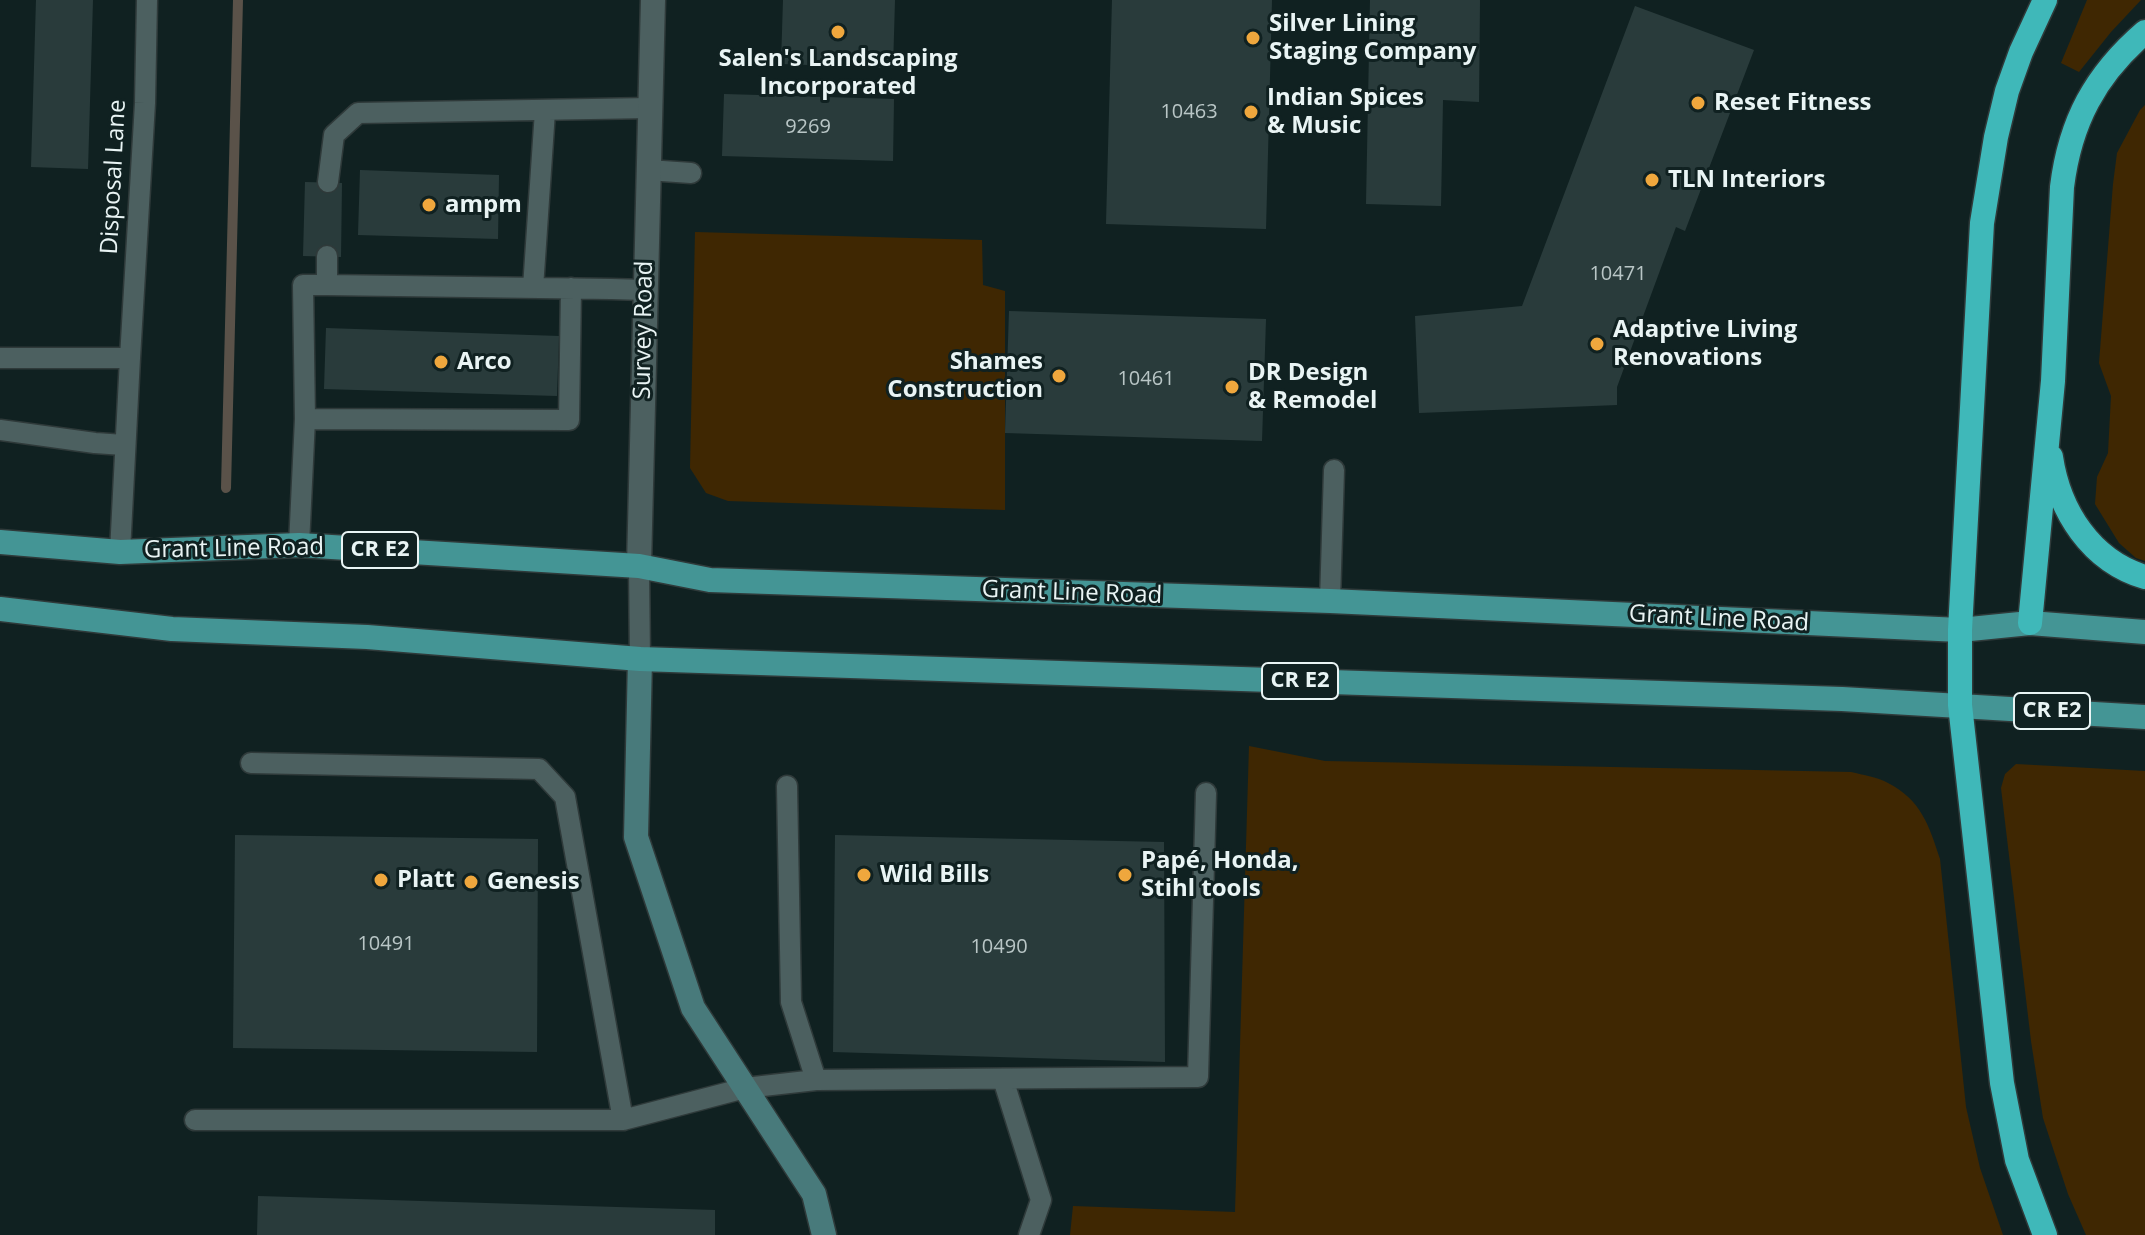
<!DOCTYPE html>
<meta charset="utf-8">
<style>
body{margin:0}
canvas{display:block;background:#102121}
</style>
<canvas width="2145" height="1235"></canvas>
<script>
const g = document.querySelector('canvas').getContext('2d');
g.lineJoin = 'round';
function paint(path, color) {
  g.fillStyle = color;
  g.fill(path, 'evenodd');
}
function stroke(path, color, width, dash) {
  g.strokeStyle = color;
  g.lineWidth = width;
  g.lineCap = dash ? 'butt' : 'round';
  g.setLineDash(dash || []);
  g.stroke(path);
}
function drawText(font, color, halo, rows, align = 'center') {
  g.font = font + ' "Open Sans",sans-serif';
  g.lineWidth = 6;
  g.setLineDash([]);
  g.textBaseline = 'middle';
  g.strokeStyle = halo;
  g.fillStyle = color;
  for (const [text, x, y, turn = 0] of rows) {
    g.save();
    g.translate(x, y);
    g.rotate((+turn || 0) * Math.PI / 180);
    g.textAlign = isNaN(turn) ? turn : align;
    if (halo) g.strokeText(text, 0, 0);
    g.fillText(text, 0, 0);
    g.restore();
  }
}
const green = new Path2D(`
 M2087 0H2141L2111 32 2079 72 2061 63Z
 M2145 105V561L2136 558 2119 543 2095 504 2097 477 2108 453 2111 396 2099 363 2113 184 2117 153 2140 110Z
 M695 232 982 240 983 285 1005 291V510L728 501 706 493 690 468Z
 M1249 746 1325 761 1851 772C1863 775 1878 777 1888 783 1921 800 1929 825 1940 859L1966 1107 1980 1168 2003 1235H1070L1073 1206 1235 1212Z
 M2016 764 2145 771V1235H2086L2068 1194 2043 1118 2031 1041 2001 788 2005 774Z`);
const stream = new Path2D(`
 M226 488 238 0`);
const building = new Path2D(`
 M36 0H93L88 169 31 167Z
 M783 0H895L893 68 781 64Z
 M1112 0H1272L1266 229 1106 224Z
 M1370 0H1480L1479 102 1443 100 1441 206 1366 204Z
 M1635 6 1754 50 1685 231 1676 227 1617 387V405L1419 413 1415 316 1522 306Z
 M724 94 894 99 893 161 722 156Z
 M360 170 499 175 498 239 358 235Z
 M305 182 342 183 341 257 303 256Z
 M1009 311 1266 319 1262 441 1005 433Z
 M326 328 559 336 557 396 324 389Z
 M235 835 538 839 537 1052 233 1048Z
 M835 835 1164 842 1165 1062 833 1052Z
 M258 1196 715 1210V1235H257Z`);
const service = new Path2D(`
 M648 170 691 173
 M328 182 334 135 358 113 650 108
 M327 256V285
 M533 288 545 111
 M571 288 569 420 305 419 303 285H327L611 289 645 290
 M0 358H130L145 103 147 0
 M0 430 95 443 124 445
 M299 545 305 419
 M120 552 130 358
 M639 566 640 659
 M1330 601 1334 470
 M251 763 539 769 565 797 623 1120 745 1088 816 1080 791 1002 787 786
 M1003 1079 1041 1200 1029 1235
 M816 1080 1198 1077 1206 793
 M195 1120H623`);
const minor = new Path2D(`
 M639 566 653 0`);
const secondary = new Path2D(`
 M640 659 636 837 693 1008 814 1194 824 1235`);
const primary = new Path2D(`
 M0 542 120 552 299 545 639 566 710 580 1330 601 1960 630 2030 623 2145 632
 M0 609 172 629 367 637 640 659 1842 699 2145 717`);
const motorway = new Path2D(`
 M2045 0 2021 52 2007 91 1996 137 1982 223 1960 630V705L2002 1083 2017 1160 2045 1235
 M2051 457C2059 511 2091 561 2145 577
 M2030 623 2053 381 2062 187C2070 122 2095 75 2145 32`);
const markers = [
 [838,32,8,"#efa73d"],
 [1253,38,8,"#efa73d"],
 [1698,103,8,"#efa73d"],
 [1251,112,8,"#efa73d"],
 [1652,180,8,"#efa73d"],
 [429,205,8,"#efa73d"],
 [1597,344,8,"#efa73d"],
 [441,362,8,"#efa73d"],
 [1059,376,8,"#efa73d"],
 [1232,387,8,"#efa73d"],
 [864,875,8,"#efa73d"],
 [1125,875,8,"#efa73d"],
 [381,880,8,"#efa73d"],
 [471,882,8,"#efa73d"]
];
const numberNames = [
 ["10463",1189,112],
 ["9269",808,127],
 ["10471",1618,274],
 ["10461",1146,379],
 ["10491",386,944],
 ["10490",999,947]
];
const shields = [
 [380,550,76],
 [1300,681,76],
 [2052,711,76]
];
const shieldNames = [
 ["CR E2",380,550],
 ["CR E2",1300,681],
 ["CR E2",2052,711]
];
const poiNames = [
 ["Silver Lining",1269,24],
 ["Staging Company",1269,52],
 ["Salen's Landscaping",838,59,"center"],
 ["Incorporated",838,87,"center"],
 ["Indian Spices",1267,98],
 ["& Music",1267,126],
 ["Reset Fitness",1714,103],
 ["TLN Interiors",1668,180],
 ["ampm",445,205],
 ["Adaptive Living",1613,330],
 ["Renovations",1613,358],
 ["Arco",457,362],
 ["Shames",1043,362,"right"],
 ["Construction",1043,390,"right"],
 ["DR Design",1248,373],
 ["& Remodel",1248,401],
 ["Papé, Honda,",1141,861],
 ["Stihl tools",1141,889],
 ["Wild Bills",880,875],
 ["Platt",397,880],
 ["Genesis",487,882]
];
const streetNames = [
 ["Disposal Lane",114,177,-87],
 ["Survey Road",644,330,-89],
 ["Grant Line Road",234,549,-1],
 ["Grant Line Road",1072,593,2],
 ["Grant Line Road",1719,619,3]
];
paint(green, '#3f2702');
stroke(stream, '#5a5249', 10);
paint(building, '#293b3b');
stroke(service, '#2f3a3a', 23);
stroke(minor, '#2f3a3a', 27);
stroke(secondary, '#2f3a3a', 27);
stroke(primary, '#2f3a3a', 27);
stroke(motorway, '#2f3a3a', 27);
stroke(service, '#4c6060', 20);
stroke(minor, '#4c6060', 24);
stroke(secondary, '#487a7b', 24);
stroke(primary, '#449595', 24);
stroke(motorway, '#3fb8b9', 24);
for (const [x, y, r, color] of markers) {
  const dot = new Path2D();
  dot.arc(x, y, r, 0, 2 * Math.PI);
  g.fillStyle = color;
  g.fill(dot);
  stroke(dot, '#102121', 3);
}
drawText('20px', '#b9c6c6', null, numberNames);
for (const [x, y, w] of shields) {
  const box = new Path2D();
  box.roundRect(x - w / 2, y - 18, w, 36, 6);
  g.fillStyle = '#102121';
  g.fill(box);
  stroke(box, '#e9f4f4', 2);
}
drawText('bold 22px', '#e9f4f4', null, shieldNames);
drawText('bold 24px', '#e9f4f4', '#102121', poiNames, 'left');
drawText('24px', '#e9f4f4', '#102121', streetNames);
</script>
